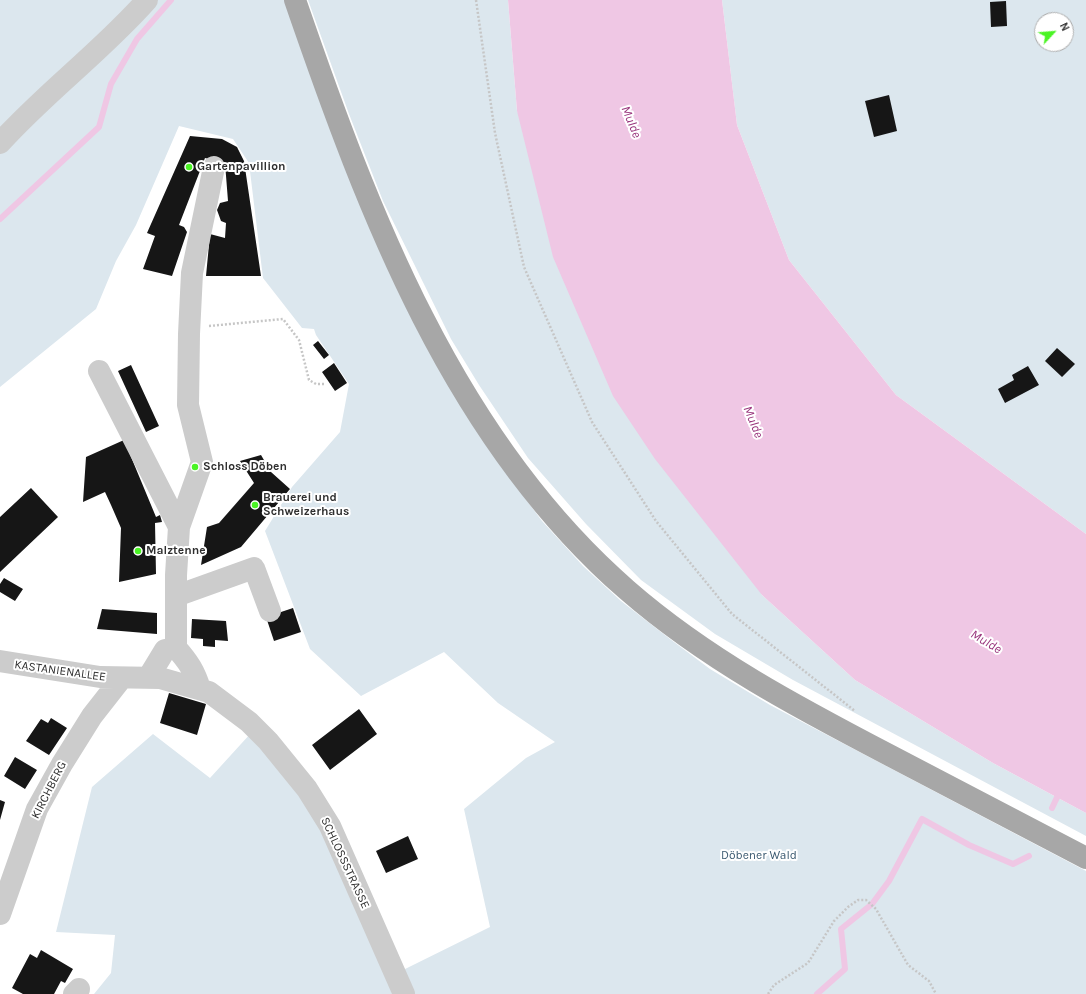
<!DOCTYPE html>
<meta charset="utf-8">
<style>
body{margin:0}
#map{position:relative;width:1086px;height:994px;overflow:hidden;background:#fff;font-family:Karla,sans-serif}
canvas{display:block}
.north{position:absolute;left:1034px;top:12px;width:40px;height:40px;box-sizing:border-box;background:#fff;border:1px solid #acacac;border-radius:50%;rotate:64deg;font-size:11px;font-weight:700;line-height:16px;text-align:center;color:#2f2f2f}
.north::after{content:'';display:block;margin:auto;width:14px;height:18px;background:#4af424;clip-path:polygon(50% 0,100% 100%,50% 72%,0 100%)}
</style>
<div id="map">
<canvas width="1086" height="994"></canvas>
<div class="north">N</div>
</div>
<script>
const g = document.querySelector('canvas').getContext('2d');
g.lineJoin = 'round';
function paint(path, color) {
  g.fillStyle = color;
  g.fill(path, 'evenodd');
}
function stroke(path, color, width, dash) {
  g.strokeStyle = color;
  g.lineWidth = width;
  g.lineCap = dash ? 'butt' : 'round';
  g.setLineDash(dash || []);
  g.stroke(path);
}
function drawText(font, color, halo, rows, align = 'center') {
  g.font = font + ' Karla,sans-serif';
  g.lineWidth = 4;
  g.setLineDash([]);
  g.textBaseline = 'middle';
  g.strokeStyle = halo;
  g.fillStyle = color;
  for (const [text, x, y, turn = 0] of rows) {
    g.save();
    g.translate(x, y);
    g.rotate((+turn || 0) * Math.PI / 180);
    g.textAlign = isNaN(turn) ? turn : align;
    if (halo) g.strokeText(text, 0, 0);
    g.fillText(text, 0, 0);
    g.restore();
  }
}
const green = new Path2D(`
 M0 0H286L448 384 501 466 542 521 583 566 621 601 670 639 710 669 770 705 1086 871V994H94L111 973 115 935 56 932 92 787 153 734 210 778 251 733 297 787 401 971 490 927 464 809 526 758 555 742 498 703 444 652 361 696 310 649 265 531 292 487 340 432 349 384 316 335 314 329 302 328 263 278 249 163 233 139 179 126 136 225 116 261 96 309 0 387Z
 M308 0H508L517 111 762 595 855 680 993 763 1086 813V836L793 680 715 634 641 580 586 524 528 458 479 385 451 339 383 201 349 114Z
 M722 0H1086V534L896 395 789 260 737 125ZM1042 20H1066V44H1042Z`);
const water = new Path2D(`
 M508 0H722L737 125 789 260 896 395 1086 534V813L993 763 855 680 762 595 655 459 613 396 553 257 517 111Z`);
const stream = new Path2D(`
 M0 219 99 127 111 84 137 39 171 0
 M1052 808 1060 791
 M817 994 845 969 841 929 872 904 889 881 922 819 969 845 1013 864 1029 856`);
const building = new Path2D(`
 M1006 1 1007 26 991 27 990 2Z
 M889 95 897 131 874 137 865 101Z
 M190 136 222 139 237 147 244 161 261 276H206L210 234 225 238 226 223 221 221 217 210 220 203 228 201 225 163 205 158 179 225 184 227 187 232 172 276 143 269 155 236 147 233Z
 M318 341 329 355 324 359 313 345Z
 M1057 348 1075 364 1062 377 1045 361Z
 M334 363 347 383 335 391 322 372Z
 M131 365 159 426 146 432 118 371Z
 M1028 366 1039 385 1005 403 998 389 1014 380 1012 375Z
 M124 440 156 517 160 515 162 522 155 523 156 574 119 582 121 528 111 505 105 492 83 502 86 457Z
 M261 455 271 472 290 489 241 547 201 565 207 527 219 523 254 483 240 461Z
 M31 488 58 517 0 572V517Z
 M4 578 23 589 15 601 0 592V584Z
 M293 608 301 632 274 641 266 617Z
 M102 609 157 613V634L97 629Z
 M192 619 226 621 228 641 215 640V647L203 646V639L191 638Z
 M169 693 206 704 197 735 160 723Z
 M359 709 377 734 330 770 312 745Z
 M51 718 67 728 49 755 26 741 41 719 48 723Z
 M15 757 37 770 25 789 4 776Z
 M0 800 5 802 0 820Z
 M408 836 418 859 386 873 376 851Z
 M41 950 73 969 65 983 61 981 54 994H23L12 988 30 954 37 958Z`);
const path = new Path2D(`
 M476 0 495 133 524 267 592 422 656 521 732 614 855 711
 M209 326 283 319 299 340 309 380 316 384H324
 M768 994 774 985 808 963 834 921 848 907 858 900H866L876 909 908 965 929 981 936 994`);
const minor = new Path2D(`
 M0 143C46 92 102 51 147 0
 M99 371 179 527 176 575V648
 M179 527 202 462 188 405 189 334 192 273 214 167
 M176 596 254 568 270 611
 M0 661 100 677 160 678 209 692 249 722 268 741 307 789 330 826 404 994
 M148 678 165 650 176 648C188 661 195 672 200 689
 M0 914 37 809 62 764 92 716 121 679
 M74 994 79 989`);
const major = new Path2D(`
 M295 0C368 212 453 439 627 590 706 659 799 708 891 756 956 790 1021 824 1086 858`);
const markers = [
 [189,167,4,"#4af424"],
 [195,467,4,"#4af424"],
 [255,505,4,"#4af424"],
 [138,551,4,"#4af424"]
];
const poiNames = [
 ["Gartenpavillion",197,167],
 ["Schloss Döben",203,467],
 ["Brauerei und",263,498],
 ["Schweizerhaus",263,512],
 ["Malztenne",146,551]
];
const streetNames = [
 ["KASTANIENALLEE",60,671,8],
 ["KIRCHBERG",49,790,-63],
 ["SCHLOSSSTRASSE",345,863,65]
];
const parkNames = [
 ["Döbener Wald",759,856]
];
const waterNames = [
 ["Mulde",631,122,68],
 ["Mulde",753,422,68],
 ["Mulde",986,642,31]
];
paint(green, '#dce7ee');
paint(water, '#efc7e4');
stroke(stream, '#efc7e4', 6);
paint(building, '#161616');
stroke(path, '#c6c6c6', 2.5, [2, 2]);
stroke(minor, '#ccc', 22);
stroke(major, '#a7a7a7', 22);
for (const [x, y, r, color] of markers) {
  const dot = new Path2D();
  dot.arc(x, y, r, 0, 2 * Math.PI);
  g.fillStyle = color;
  g.fill(dot);
  stroke(dot, '#fff', 1.5);
}
drawText('bold 12px', '#2f2f2f', '#fff', poiNames, 'left');
drawText('12px', '#2f2f2f', '#fff', streetNames);
drawText('12px', '#39586f', '#fff', parkNames);
drawText('italic 13px', '#99367d', '#fff', waterNames);
</script>
